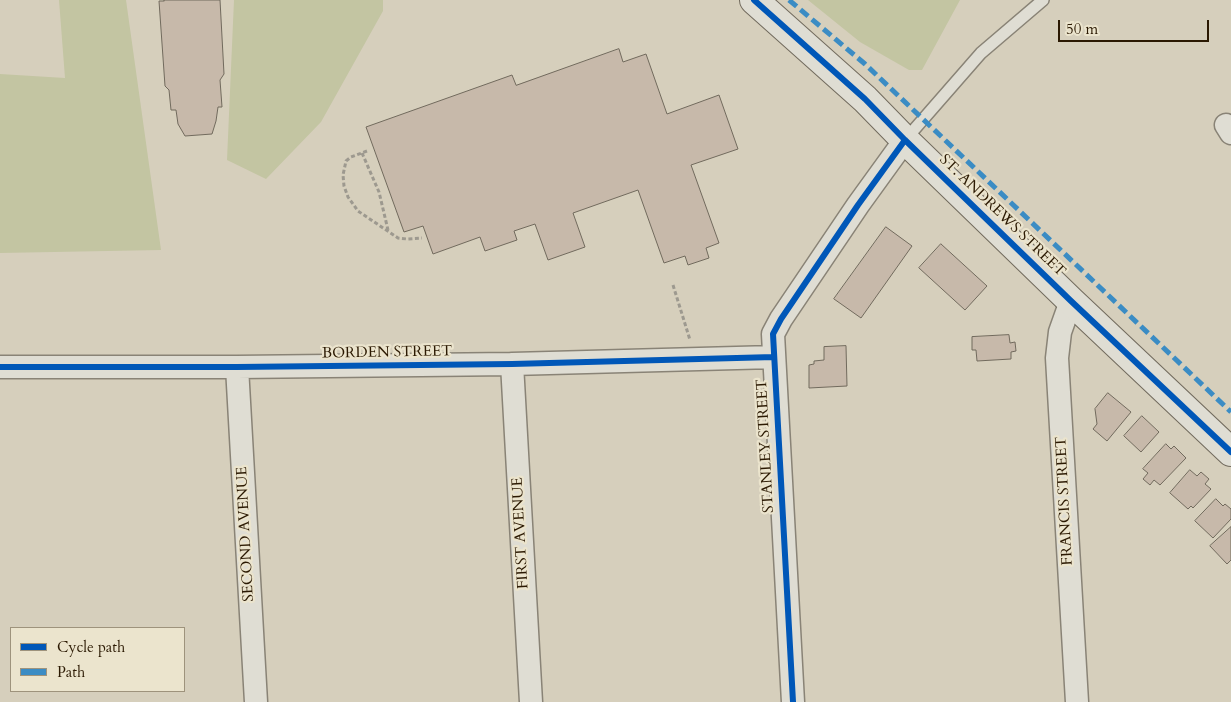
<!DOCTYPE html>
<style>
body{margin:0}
#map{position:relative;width:1231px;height:702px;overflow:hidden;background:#d6cfbc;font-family:Cardo,serif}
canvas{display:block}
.legend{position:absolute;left:10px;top:627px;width:175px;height:65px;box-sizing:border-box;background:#ebe4cd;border:1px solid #9e937c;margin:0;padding:6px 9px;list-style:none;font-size:15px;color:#2b1902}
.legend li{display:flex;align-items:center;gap:10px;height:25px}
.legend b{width:25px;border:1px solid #9e937c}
.scale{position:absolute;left:1058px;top:20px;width:151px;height:22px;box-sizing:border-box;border:2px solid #2b1902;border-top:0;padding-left:6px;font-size:15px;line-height:18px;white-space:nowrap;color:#2b1902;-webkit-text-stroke:4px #ebe4cd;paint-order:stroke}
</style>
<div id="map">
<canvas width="1231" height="702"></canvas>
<ul class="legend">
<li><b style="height:6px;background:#0057b8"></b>Cycle path</li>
<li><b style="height:6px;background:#3b8cc4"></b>Path</li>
</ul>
<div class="scale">50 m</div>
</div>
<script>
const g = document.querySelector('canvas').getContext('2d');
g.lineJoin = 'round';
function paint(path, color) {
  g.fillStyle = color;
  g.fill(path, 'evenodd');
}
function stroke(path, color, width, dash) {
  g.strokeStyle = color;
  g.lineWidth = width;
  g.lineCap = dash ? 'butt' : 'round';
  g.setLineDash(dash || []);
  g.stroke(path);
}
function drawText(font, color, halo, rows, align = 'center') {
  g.font = font + ' Cardo,serif';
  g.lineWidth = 4.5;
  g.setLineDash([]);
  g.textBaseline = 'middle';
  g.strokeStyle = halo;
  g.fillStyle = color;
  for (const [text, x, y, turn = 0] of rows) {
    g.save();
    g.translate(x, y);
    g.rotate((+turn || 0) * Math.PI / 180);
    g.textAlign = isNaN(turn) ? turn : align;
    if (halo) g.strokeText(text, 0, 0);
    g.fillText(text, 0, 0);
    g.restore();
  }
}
const green = new Path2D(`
 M59 0H126L161 250 0 253V74L65 78Z
 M234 0H383V11L321 122 266 179 227 160Z
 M808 0H960L922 70H909L860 42Z`);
const building = new Path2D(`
 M164 0H220L224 74 220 80 222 107H218L216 121 212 134 185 136 178 124 176 110H171L169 90 165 86 159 1H164Z
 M619 49 623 62 646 54 667 114 719 95 738 149 691 165 719 243 706 248 709 258 688 265 685 256 664 263 638 190 573 213 585 247 548 260 535 224 514 231 517 240 485 251 480 237 433 254 423 226 404 232 366 127 512 75 516 85Z
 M886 227 912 246 861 318 834 299Z
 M941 244 987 286 965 310 919 268Z
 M1009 335 1010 343 1015 342 1016 351 1011 352V359L977 361 976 350H972V337Z
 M846 346 847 386 809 388V365L814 364V361L824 360V347Z
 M1108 393 1131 412 1107 441 1093 429 1097 424 1095 409Z
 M1142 416 1159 432 1141 452 1124 436Z
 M1166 444 1171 449 1174 446 1186 458 1160 485 1154 480 1150 485 1143 479 1148 473 1143 469Z
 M1190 470 1197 476 1201 472 1209 479 1205 484 1211 489 1193 508 1191 506 1188 509 1170 493Z
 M1216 499 1223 506 1225 504 1231 509V519L1213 538 1195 521Z
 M1231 527V560L1227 564 1210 546Z`);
const path = new Path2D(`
 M367 151 351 157 346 161 343 175 344 186 348 197 358 211 398 238 407 239 422 238
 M362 153 379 192 388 230
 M673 285 690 340`);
const service = new Path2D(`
 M905 140 981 53 1043 0`);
const minor = new Path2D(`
 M1226 125 1231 133
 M1071 301 1060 332 1057 358 1077 702
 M512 364 531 702
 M0 367H237L512 364 774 357
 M237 367 256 702
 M793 702 773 334 781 319 858 205 905 140`);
const secondary = new Path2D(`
 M754 0 865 99 905 140 1071 301 1231 452`);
const quiet = new Path2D(`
 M789 0 865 64 1231 412`);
const cycleway = new Path2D(`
 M754 0 865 99 905 140 1071 301 1231 452
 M0 367H237L512 364 774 357
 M793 702 773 334 781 319 858 205 905 140`);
const streetNames = [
 ["ST. ANDREWS STREET",1002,216,44],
 ["BORDEN STREET",387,353,-1],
 ["STANLEY STREET",766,446,-93],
 ["FRANCIS STREET",1065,501,-93],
 ["FIRST AVENUE",521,533,-93],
 ["SECOND AVENUE",246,534,-93]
];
paint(green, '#c3c5a2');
paint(building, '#c7b9aa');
stroke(building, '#716a5d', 1);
stroke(service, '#898376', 14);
stroke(minor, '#898376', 25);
stroke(secondary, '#716a5d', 30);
stroke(path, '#9d998f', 3, [4, 2.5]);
stroke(service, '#dfddd3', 11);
stroke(minor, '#dfddd3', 22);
stroke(secondary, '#dfddd3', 28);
stroke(quiet, '#3b8cc4', 5, [10, 5]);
stroke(cycleway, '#0057b8', 6);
drawText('15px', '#2b1902', '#ebe4cd', streetNames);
</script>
